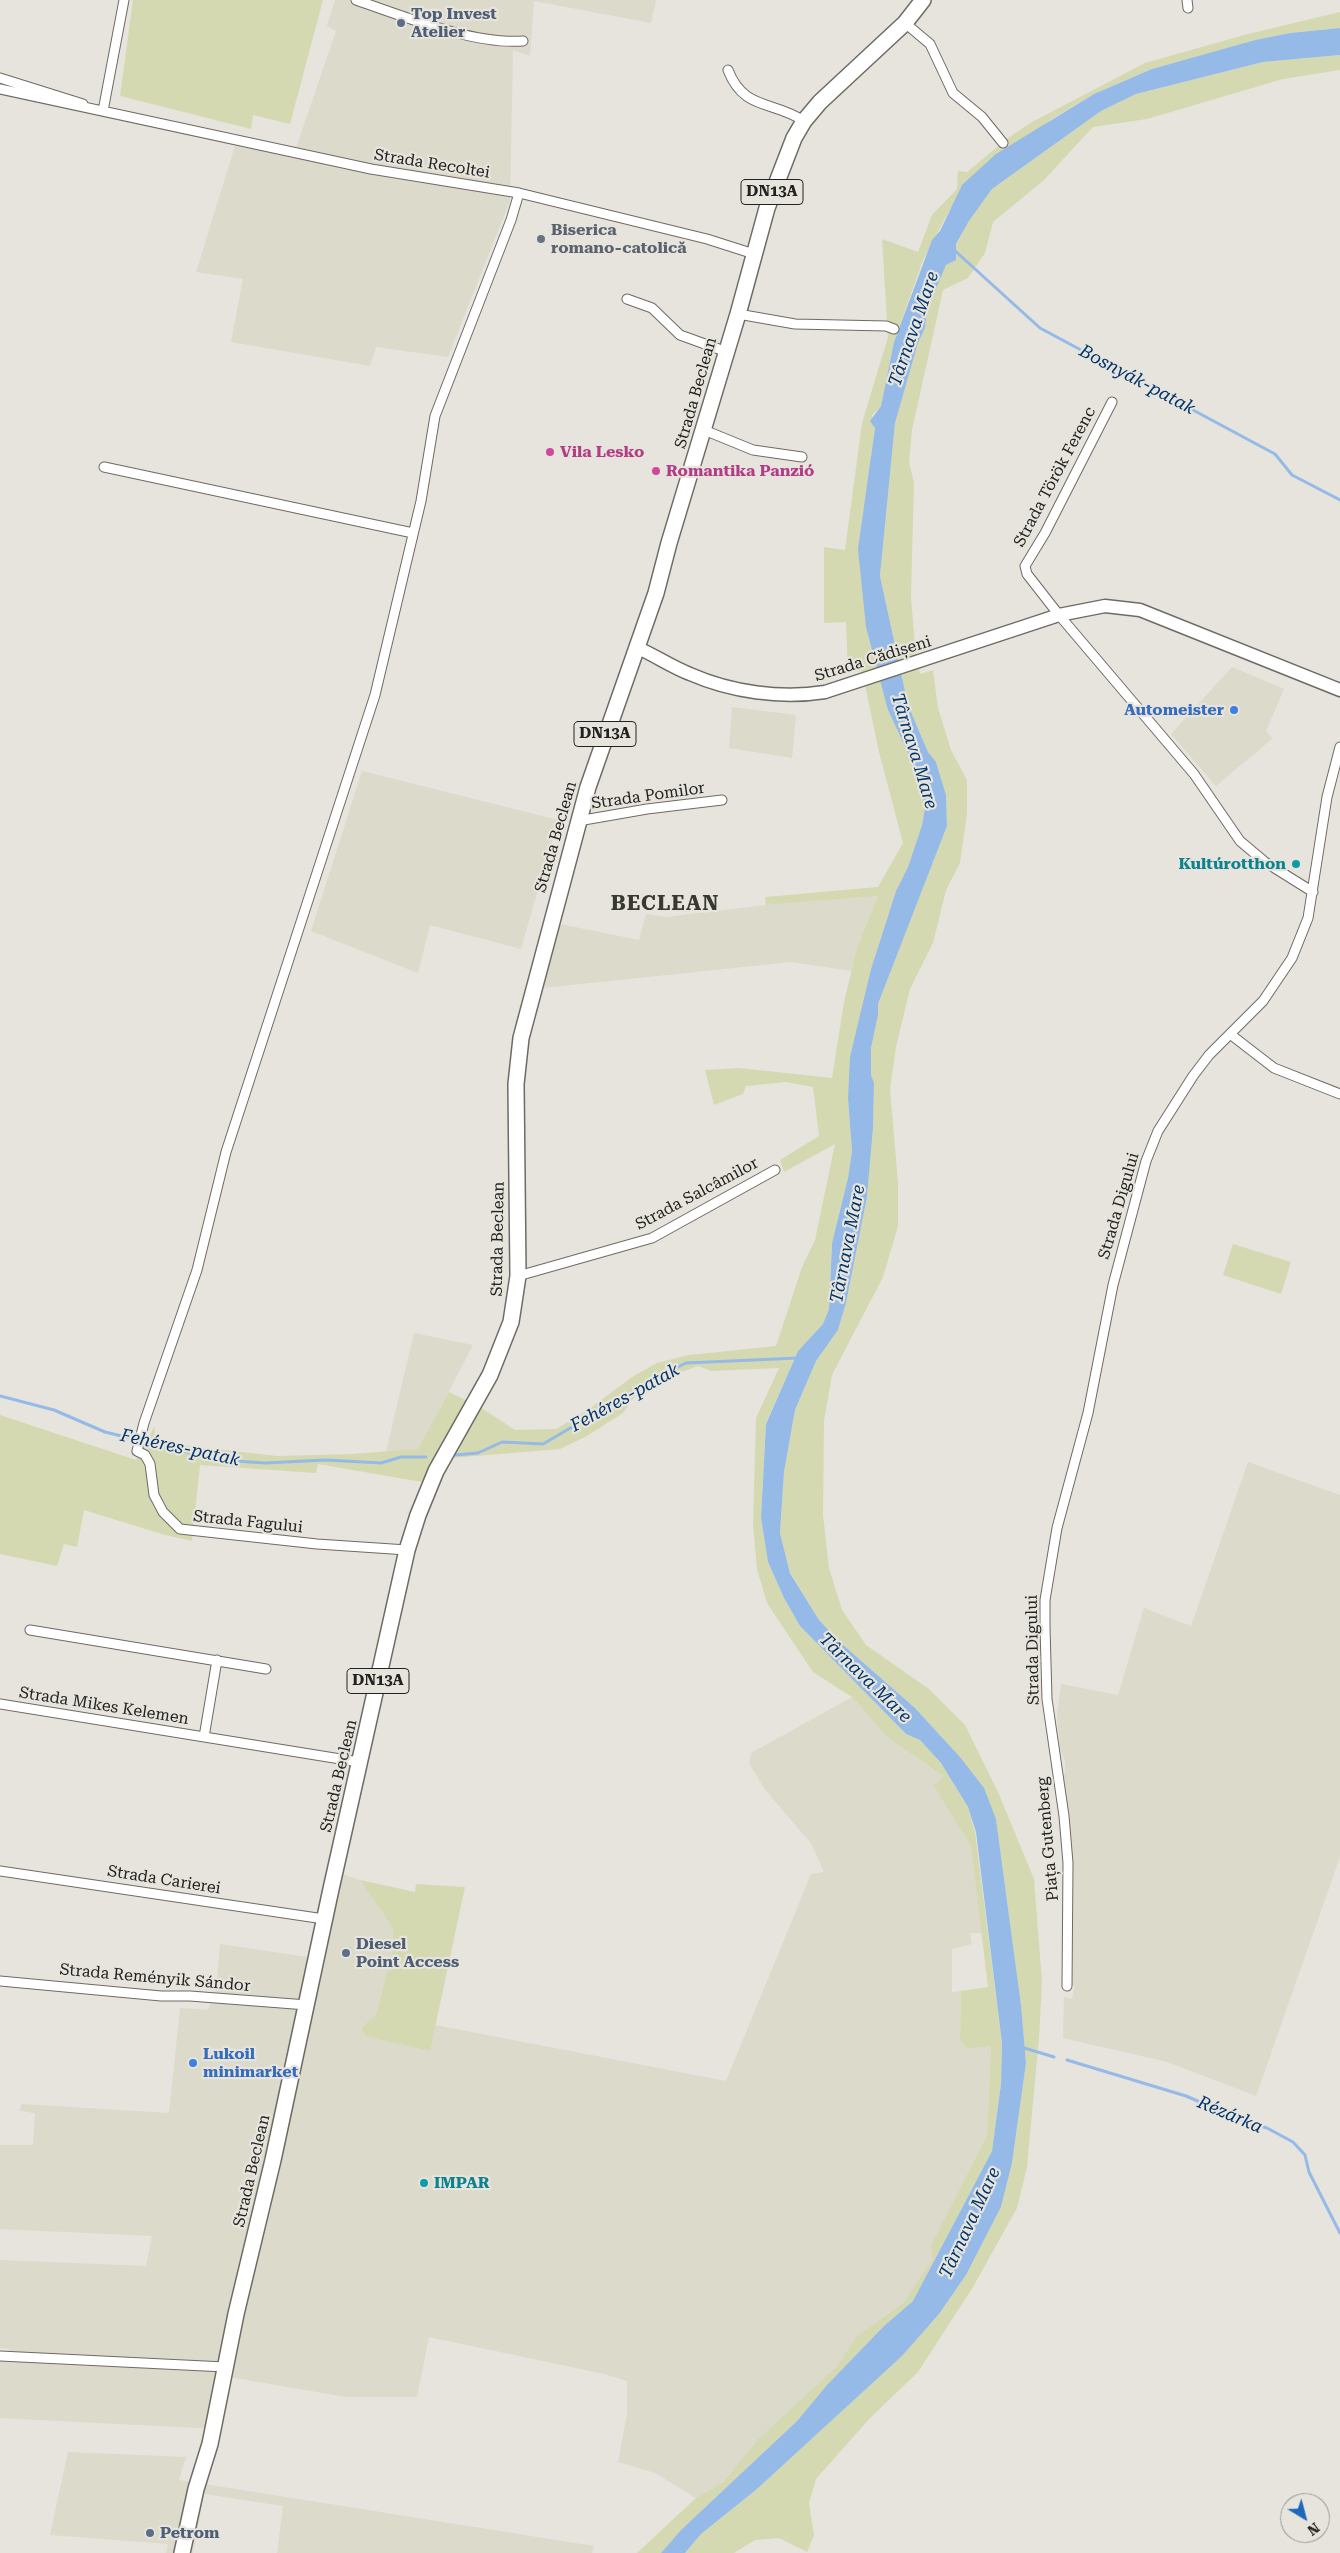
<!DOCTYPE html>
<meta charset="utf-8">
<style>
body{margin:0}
#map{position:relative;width:1340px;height:2553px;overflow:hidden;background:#e6e4dd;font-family:"Roboto Serif",serif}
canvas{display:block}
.north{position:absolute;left:1280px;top:2493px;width:50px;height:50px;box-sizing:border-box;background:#e6e4dd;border:1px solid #989691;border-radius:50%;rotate:143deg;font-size:14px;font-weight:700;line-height:20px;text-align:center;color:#22221f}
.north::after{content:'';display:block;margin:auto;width:18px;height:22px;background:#1d68b8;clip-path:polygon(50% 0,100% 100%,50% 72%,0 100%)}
</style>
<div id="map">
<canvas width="1340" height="2553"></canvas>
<div class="north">N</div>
</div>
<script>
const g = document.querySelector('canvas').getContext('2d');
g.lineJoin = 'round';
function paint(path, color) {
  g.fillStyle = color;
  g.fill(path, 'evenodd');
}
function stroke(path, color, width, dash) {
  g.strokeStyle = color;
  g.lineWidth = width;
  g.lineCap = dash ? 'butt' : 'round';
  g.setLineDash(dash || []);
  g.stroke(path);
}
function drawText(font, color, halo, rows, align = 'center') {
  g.font = font + ' "Roboto Serif",serif';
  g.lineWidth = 4.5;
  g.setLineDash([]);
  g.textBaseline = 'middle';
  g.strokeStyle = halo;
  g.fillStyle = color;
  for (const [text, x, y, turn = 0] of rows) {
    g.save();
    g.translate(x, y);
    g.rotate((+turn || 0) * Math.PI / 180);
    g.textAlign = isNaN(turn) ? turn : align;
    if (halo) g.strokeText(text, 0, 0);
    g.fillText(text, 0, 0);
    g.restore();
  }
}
const built = new Path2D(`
 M335 0H656L651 23 534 1 530 56 513 50 510 201 448 357 376 347 370 366 231 342 243 279 196 272 235 146 293 157 336 31 327 26Z
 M1232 667 1284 689 1266 731 1273 738 1216 786 1171 734Z
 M732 707 796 715 792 758 729 748Z
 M362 771 558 820 521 949 430 925 418 973 311 931Z
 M878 896 857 948 852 971 791 962 543 988 560 924 639 940 646 914 666 917 766 905Z
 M414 1333 473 1345 419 1449 386 1452Z
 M1248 1462 1340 1495V1857L1256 2096 1167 2062 1063 2038 1064 1997 1072 1999 1075 1986 1071 1985 1073 1896 1068 1894 1060 1777 1065 1774V1760L1060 1750 1057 1716 1061 1684 1118 1695 1144 1608 1191 1626Z
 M852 1697 886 1736 943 1776 935 1786 971 1846 982 1933H970L972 1944 952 1949V1992L961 1991 960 2040 967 2049 991 2046 987 2135 931 2245 934 2259 903 2303 856 2337 838 2365 759 2438 723 2482 696 2498 655 2473 618 2462 627 2414V2381L604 2374 429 2337 417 2397H346L229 2377 218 2429 0 2418V2358H8L10 2349 0 2348V2260L146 2266 152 2236 0 2229V2145H33L35 2113 20 2111 21 2104 169 2113 180 2008 208 2010 216 1990 220 1944 320 1959 339 1873 360 1880 393 1928V1950L376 2014 361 2028 429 2051 435 2025 726 2081 811 1874 824 1872 811 1843 765 1790 749 1763 751 1753Z
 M68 2452 186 2457 179 2480 594 2546 592 2553H277L283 2506 204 2494 193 2553H166L168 2544 50 2535Z`);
const green = new Path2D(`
 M133 0H323L290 124 253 115 251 129 120 96Z
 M1340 12V28L1290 33 1255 40 1152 69 1094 94 1050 120 949 211 923 260 894 342 881 406 872 415 875 428 871 456 888 710 914 766 923 794 925 808 922 825 908 867 896 891 871 969 848 1099 852 1151 848 1178 832 1243 829 1309 823 1324 798 1351 766 1423 761 1518 768 1562 784 1598 800 1626 906 1734 920 1740 941 1763 968 1807 975 1832 1002 2043 1001 2084 992 2151 913 2301 884 2326 827 2385 797 2421 681 2530 661 2553H637L696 2498 723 2482 759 2438 838 2365 856 2337 903 2303 933 2259 931 2245 987 2135 991 2046 967 2049 960 2040 961 1991 988 1987 971 1846 934 1786 943 1776 886 1736 852 1697 813 1672 767 1603 757 1569 753 1525 756 1418 779 1368 712 1371 698 1366 676 1374 635 1396 623 1413 587 1436 560 1449 452 1458 439 1485 318 1464 316 1473 200 1465 192 1541 165 1535 84 1510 77 1547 64 1544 57 1566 0 1554V1415L136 1460 155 1426 154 1442 277 1456 352 1454 418 1449 449 1392 480 1407 515 1430 556 1429 589 1409 632 1377 657 1363 689 1355 776 1346 802 1267 815 1240 835 1144 784 1172 780 1160 819 1136 813 1087 786 1082 746 1086 743 1094 714 1105 705 1070 739 1068 832 1078 844 1002 857 948 878 896 766 905 765 897 878 887 903 843 879 752 862 671 848 672 846 622 824 623V547L845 550 862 423 888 337 882 239 918 252 932 215 957 189 958 171 967 172 1008 138 1032 122 1145 63 1248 34Z
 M1340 55V70L1283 79 1147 119 1093 127 1044 180 993 222 985 253 968 278 943 290 912 430 909 462 914 483 911 597 915 646 920 674 933 670 938 708 951 750 967 780V813L960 863 946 890 933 943 910 989 896 1047 890 1089 898 1182V1226L883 1277 832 1375 824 1421 823 1515 829 1568 842 1610 866 1645 929 1689 965 1725 998 1792 1034 1879 1042 1982 1039 2038 1027 2167 1017 2208 973 2287 918 2372 870 2418 816 2479 809 2503 814 2535 807 2552 779 2538 755 2540 734 2553H685L701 2534 757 2489 902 2356 939 2314 966 2275 1001 2207 1012 2163 1026 2063 1021 2005 996 1819 960 1757 915 1708 842 1644 819 1620 790 1572 780 1533 784 1472 795 1410 816 1361 838 1330 846 1303 867 1197 873 1128 874 1083 871 1075V1048L878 1015V1004L947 826 946 795 936 763 928 752 908 705 880 576 895 423 918 343 925 328 927 310 946 265 956 260V245L969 221 992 189 1101 111 1136 94 1263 62Z
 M1233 1244 1291 1262 1281 1294 1223 1275Z
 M360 1880 415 1892 416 1884 465 1887 430 2051 366 2036 361 2028 376 2014 393 1950V1928Z`);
const water = new Path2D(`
 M1340 28V55L1263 62 1136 94 1101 111 992 189 969 221 956 244V260L946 265 927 310 925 328 918 343 895 423 880 576 908 705 928 752 936 762 946 795 947 826 878 1004V1015L871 1048V1075L874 1083 873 1128 867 1197 846 1303 838 1330 816 1361 795 1410 784 1472 780 1533 790 1573 819 1620 842 1644 915 1708 960 1757 984 1788 996 1819 1021 2005 1026 2063 1012 2163 1001 2207 966 2275 939 2314 902 2356 757 2489 701 2534 685 2553H661L681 2530 797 2421 827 2385 884 2326 913 2301 992 2151 1001 2084 1002 2043 976 1832 968 1807 941 1763 920 1740 906 1734 800 1626 784 1598 768 1562 761 1518 766 1424 798 1351 823 1324 829 1309 832 1243 848 1178 852 1151 848 1099 850 1057 871 969 896 891 908 867 922 825 925 808 923 794 914 766 888 710 866 627 858 549 875 428 870 421 881 406 894 342 932 240 940 231 962 185 996 154 1094 94 1152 69 1255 40 1290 33Z`);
const stream = new Path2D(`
 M953 249 1040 328 1275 454 1292 475 1340 500
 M0 1396 54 1410 105 1432 220 1460 265 1463 326 1460 381 1463 401 1457H426
 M454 1455 478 1453 502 1442 543 1444 659 1376 686 1363 798 1358
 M1021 2047 1054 2057
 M1067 2060 1186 2096 1244 2121 1267 2128 1293 2142 1305 2155 1309 2172 1340 2233`);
const minor = new Path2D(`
 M356 0C403 16 474 45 523 41
 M1187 0 1188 8
 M905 23 930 44 953 93 982 117 1003 143
 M728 70C744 111 772 100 804 121
 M0 78 83 104
 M0 89 371 169 519 193 707 239 754 254
 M103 111 124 0
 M627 299 652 308 680 335 727 352
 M738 314 795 324 886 326 894 329
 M1112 402 1045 533 1025 566 1027 574 1059 615 1194 774 1240 841 1265 862 1313 892
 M704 430 753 450 802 457
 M104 467 413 533
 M578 821 647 809 722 800
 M1230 1034 1274 1068 1340 1094
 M518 1276 652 1238 775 1170
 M407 1550 317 1544 180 1529 163 1512 154 1495 150 1464 145 1455 137 1451 144 1423 197 1270 226 1152 375 695 421 501 435 416 511 220 519 193
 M30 1630 266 1669
 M0 1704 359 1762
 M204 1737 217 1660
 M0 1871 324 1919
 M0 1981 161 1996H190L307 2005
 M1067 1986 1068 1863 1064 1816 1047 1699 1045 1627V1600L1057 1528 1088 1413 1113 1285 1146 1161 1158 1131 1193 1076 1209 1055 1263 1001 1292 958 1308 918 1327 797 1340 747
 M0 2356 225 2367`);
const secondary = new Path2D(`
 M638 648C656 656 672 667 690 674 731 692 781 699 825 692L1059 615 1105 606 1140 610 1340 690`);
const primary = new Path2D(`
 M182 2553 196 2489 210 2444 236 2314 273 2160 331 1889 407 1550 418 1515 436 1471 490 1375 511 1322 518 1276 516 1084 521 1038 588 787 656 593 669 543 738 314 767 208 794 138 804 121 820 102 905 23 923 0`);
const markers = [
 [401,23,5,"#5c6f8a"],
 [541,239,5,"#6b7280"],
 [550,452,5,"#d1479c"],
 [656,471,5,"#d1479c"],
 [1234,710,5,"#3f7fe0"],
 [1296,864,5,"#0f9aa8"],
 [346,1953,5,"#5c6f8a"],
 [193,2063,5,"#3f7fe0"],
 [424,2183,5,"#0f9aa8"],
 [150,2533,5,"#5c6f8a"]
];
const shields = [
 [772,192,62],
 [605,734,62],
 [378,1681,62]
];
const shieldNames = [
 ["DN13A",772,192],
 ["DN13A",605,734],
 ["DN13A",378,1681]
];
const serviceNames = [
 ["Top Invest",411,14],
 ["Atelier",411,32],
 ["Diesel",356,1944],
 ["Point Access",356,1962],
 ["Petrom",160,2533]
];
const streetNames = [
 ["Strada Recoltei",432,164,9],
 ["Strada Beclean",696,393,-74],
 ["Strada Török Ferenc",1055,477,-62],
 ["Strada Cădișeni",873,659,-17],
 ["Strada Pomilor",648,796,-8],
 ["Strada Beclean",556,837,-74],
 ["Strada Salcâmilor",697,1194,-28],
 ["Strada Digului",1119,1206,-74],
 ["Strada Beclean",498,1239,-89],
 ["Strada Fagului",248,1522,6],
 ["Strada Digului",1033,1650,-91],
 ["Strada Mikes Kelemen",104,1706,9],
 ["Strada Beclean",339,1776,-77],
 ["Piața Gutenberg",1048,1839,-95],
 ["Strada Carierei",164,1880,9],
 ["Strada Reményik Sándor",155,1978,5],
 ["Strada Beclean",252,2171,-77]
];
const worshipNames = [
 ["Biserica",551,230],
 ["romano-catolică",551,248]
];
const hotelNames = [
 ["Vila Lesko",560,452],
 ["Romantika Panzió",666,471]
];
const shopNames = [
 ["Automeister",1224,710],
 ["Lukoil",203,2054,"left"],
 ["minimarket",203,2072,"left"]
];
const cultureNames = [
 ["Kultúrotthon",1286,864],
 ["IMPAR",434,2183,"left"]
];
const waterNames = [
 ["Târnava Mare",914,329,-71],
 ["Bosnyák-patak",1137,380,28],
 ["Târnava Mare",914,751,73],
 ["Târnava Mare",848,1244,-79],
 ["Fehéres-patak",625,1398,-29],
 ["Fehéres-patak",180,1448,12],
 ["Târnava Mare",865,1678,44],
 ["Rézárka",1230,2115,23],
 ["Târnava Mare",970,2223,-65]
];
const districtNames = [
 ["BECLEAN",665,904]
];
paint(built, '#dcdacb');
paint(green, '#d5d9b1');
paint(water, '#95bae8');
stroke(stream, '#95bae8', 3);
stroke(minor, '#6d6b65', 11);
stroke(secondary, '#6d6b65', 15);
stroke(primary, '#6d6b65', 18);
stroke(minor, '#fff', 9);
stroke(secondary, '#fff', 12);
stroke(primary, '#fff', 15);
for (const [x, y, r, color] of markers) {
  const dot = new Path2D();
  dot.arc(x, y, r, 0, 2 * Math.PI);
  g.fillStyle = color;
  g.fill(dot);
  stroke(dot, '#e6e4dd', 2);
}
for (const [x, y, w] of shields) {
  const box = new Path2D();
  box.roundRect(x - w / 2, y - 12.5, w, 25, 4);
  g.fillStyle = '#e6e4dd';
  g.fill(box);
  stroke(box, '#22221f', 1);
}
drawText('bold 15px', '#22221f', null, shieldNames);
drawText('bold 16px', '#4e5e75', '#e6e4dd', serviceNames, 'left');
drawText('16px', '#22221f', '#e6e4dd', streetNames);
drawText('bold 16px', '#5b616d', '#e6e4dd', worshipNames, 'left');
drawText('bold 16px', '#b23c85', '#e6e4dd', hotelNames, 'left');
drawText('bold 16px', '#366cbe', '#e6e4dd', shopNames, 'right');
drawText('bold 16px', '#0d838f', '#e6e4dd', cultureNames, 'right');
drawText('italic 18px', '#00346a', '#e6e4dd', waterNames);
g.letterSpacing = '1px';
drawText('bold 21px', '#383731', '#e6e4dd', districtNames);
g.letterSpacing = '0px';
</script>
